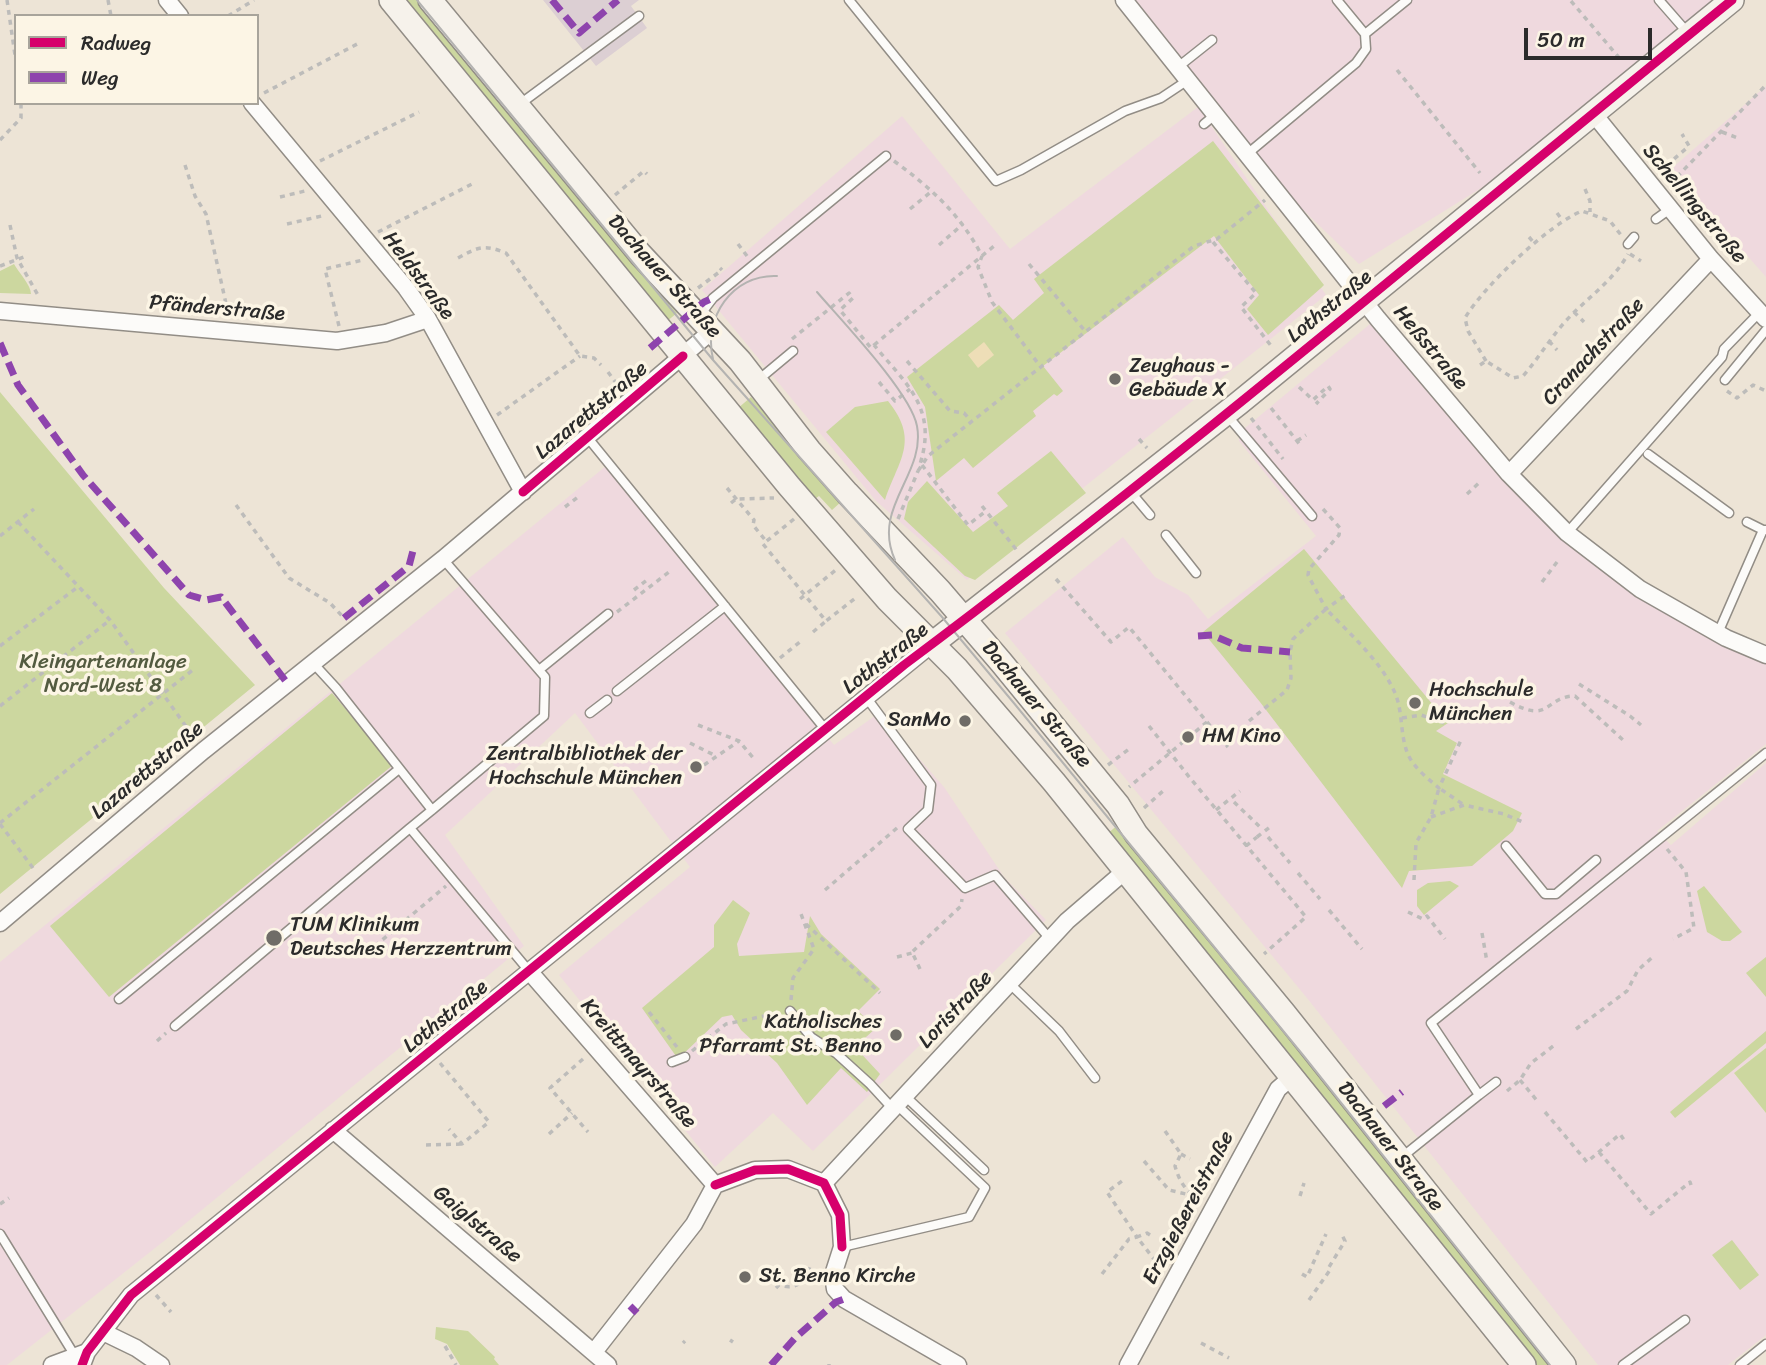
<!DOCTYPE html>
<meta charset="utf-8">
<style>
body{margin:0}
#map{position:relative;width:1766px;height:1365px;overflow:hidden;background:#ede4d6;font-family:Sriracha,sans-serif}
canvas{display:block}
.legend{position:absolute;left:14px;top:14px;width:245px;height:91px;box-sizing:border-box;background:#fcf5e5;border:2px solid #a8a49b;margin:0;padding:9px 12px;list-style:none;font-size:21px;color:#2b2b2b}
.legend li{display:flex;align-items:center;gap:14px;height:35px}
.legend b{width:35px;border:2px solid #a8a49b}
.scale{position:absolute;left:1524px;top:28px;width:128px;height:32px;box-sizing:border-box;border:4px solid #2b2b2b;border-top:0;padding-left:9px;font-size:21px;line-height:24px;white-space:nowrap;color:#2b2b2b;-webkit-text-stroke:5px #fcf5e5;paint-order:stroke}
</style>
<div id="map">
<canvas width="1766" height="1365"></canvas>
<ul class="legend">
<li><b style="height:9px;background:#d6006c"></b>Radweg</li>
<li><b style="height:9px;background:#8e44ad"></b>Weg</li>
</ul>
<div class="scale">50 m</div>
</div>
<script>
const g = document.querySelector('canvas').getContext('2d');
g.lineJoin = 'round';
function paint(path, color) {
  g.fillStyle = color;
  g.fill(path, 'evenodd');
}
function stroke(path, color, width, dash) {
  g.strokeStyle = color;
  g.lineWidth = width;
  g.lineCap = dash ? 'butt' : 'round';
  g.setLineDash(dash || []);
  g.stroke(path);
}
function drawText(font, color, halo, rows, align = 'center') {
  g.font = font + ' Sriracha,sans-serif';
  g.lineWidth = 7;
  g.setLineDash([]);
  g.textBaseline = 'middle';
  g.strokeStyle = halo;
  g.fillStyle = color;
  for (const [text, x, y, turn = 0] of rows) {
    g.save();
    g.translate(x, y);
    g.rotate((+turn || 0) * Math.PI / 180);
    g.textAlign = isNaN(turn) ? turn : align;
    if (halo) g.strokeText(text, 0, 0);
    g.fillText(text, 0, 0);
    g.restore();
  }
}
const built = new Path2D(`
 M1117 0H1733L1597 116 1359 264 1201 111 1326 295 967 580 876 501 702 290 902 116 1010 249 1198 107Z
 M1766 86V277L1671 169Z
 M1370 324 1555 530 1636 592 1715 641 1766 663V744L1657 831 1671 845 1766 763V1048L1734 1073 1766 1113V1335L1728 1365H1598L1307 998 1005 633 1123 537 1155 577 1188 595 1208 619 1316 536 1239 441V433Z
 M606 466 834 745 879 713 944 787 1004 877 1046 920 813 1151 773 1113 715 1167 559 975 690 867 575 713 445 835 524 946 164 1241 7 1365H0V962Z`);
const industrial = new Path2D(`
 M543 0H639L631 6 647 28 596 66Z`);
const green = new Path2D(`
 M401 0H419L672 302 669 304 677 313 666 322Z
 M1213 141 1324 285 1321 288 1268 335 1247 309 1259 295 1214 236 1043 366 1063 391 1057 396 1054 394 1033 411 1036 416 973 468 964 458 936 481 925 407 907 377 999 305 1013 320 1044 293 1034 279Z
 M14 264C19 273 31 285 31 294L0 293V271Z
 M0 392 164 588 255 685 0 894Z
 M751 397 842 501 832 510 819 496 812 501 737 409Z
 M888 401C920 441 899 459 885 500L826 432 855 407Z
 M1051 451 1086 493 975 580 965 576 904 519 908 502 927 481 973 532 1008 506 997 493Z
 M1304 549 1448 723 1436 731 1457 743 1443 774 1522 813 1513 831 1472 866 1409 871 1402 888 1260 702 1203 632Z
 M332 693 393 765 109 997 50 926Z
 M1120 823 1555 1365H1536L1106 835Z
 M1450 881 1459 886 1424 915 1417 906V890L1428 883Z
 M1704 886 1742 932 1730 941H1722L1707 932 1697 891Z
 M733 900 750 913 737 944 739 956 804 952 810 916 821 934 880 989 858 1011 876 1028 855 1047 880 1074 867 1092 841 1068 807 1105 777 1063 741 1030 732 1015 722 1017 678 1059 642 1008 714 947V925Z
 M1766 957V997L1746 973Z
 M1766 1031V1043L1675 1118 1670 1112Z
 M1766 1048V1113L1734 1073Z
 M1732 1240 1759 1275 1740 1290 1712 1255Z
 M436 1327 468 1331 495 1357 494 1359 499 1365H460L447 1344 435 1339Z`);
const sand = new Path2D(`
 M984 342 994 355 978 368 968 355Z`);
const path = new Path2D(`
 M7 0 16 62
 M108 0 111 16
 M1571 1 1621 60
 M228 16 254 0
 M1397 70 1480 173
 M264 93 361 42
 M1722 132 1738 138
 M0 140 21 118V103
 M320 161 419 112
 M894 161C931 188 961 215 982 256L978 267 992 302 1040 366
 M185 165 195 196 206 214 229 317
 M1659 172 1689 146 1682 134
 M1670 184 1766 85
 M1585 189 1590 201V212
 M615 195 644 171 647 174
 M280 197 305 191
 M910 209 932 191
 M1557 213 1563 221
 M287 224 326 215
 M10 225 17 258 39 297
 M378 232 476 182
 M1529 237 1535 244
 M1213 242 1256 293 1241 307 1272 347
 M738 244 747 256
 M939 245 963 224
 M1630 254 1641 261
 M458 258C478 247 484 244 506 253L580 356 594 358 601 365
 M1029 264 1085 331
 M0 266 24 257
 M698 288 722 270 720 268
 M1574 312 1584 322
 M339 326 325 269 363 260
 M792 339 849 293 853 298 840 310 871 348 874 345C906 384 938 408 920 464
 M1549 341 1557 350
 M874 345 994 246
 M907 361 950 411 964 413 971 421
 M1486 361 1468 331 1465 318C1483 287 1549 224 1582 211L1610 221 1621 235
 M1480 365 1486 361 1513 378 1523 376C1538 359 1549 340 1564 323 1585 299 1612 283 1628 254
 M608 372 616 383
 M879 382 895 401 910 389
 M1299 387 1313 400 1328 386 1330 389 1316 404
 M1727 391 1737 398 1753 385 1766 391
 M1271 408 1301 446
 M497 415 580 356
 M1251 418 1283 459
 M1139 439 1147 448
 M1297 441 1306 435
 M922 465 968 525 986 511
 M918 471 928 456 1194 246 1217 239 1265 200
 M727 488 754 520 753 525 766 541
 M1467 494 1480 482
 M731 503 736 499 774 498
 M236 505 289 578 330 603 344 618
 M982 506 1019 553
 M565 507 578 497
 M1323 509 1340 528 1339 535 1309 569 1308 575 1326 609 1347 594
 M794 519 763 544 826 621 858 596
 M898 519 918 471
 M18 522 110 620 195 739
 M0 536 34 509
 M1056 579 1111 642 1129 627 1207 722 1129 787
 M1542 582 1560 558
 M634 590 647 580
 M800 599 837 569
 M617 612 669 572
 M813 632 826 621
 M0 646 79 586
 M780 658 801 641
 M1579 684 1630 716 1641 725
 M1510 702C1551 725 1545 696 1575 696L1623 740
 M0 706 110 620
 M1402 718 1421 715 1444 723
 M1249 721 1287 690 1291 678 1290 652 1293 639 1326 609C1350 634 1381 661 1395 693 1403 712 1400 733 1407 752 1412 766 1427 778 1439 788L1461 740
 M1207 722 1228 747
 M698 725 739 741 755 760
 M1149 726 1190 778 1306 917 1264 954
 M690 743 716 756
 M704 765 739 741
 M1108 765 1129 749
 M1234 802 1260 827
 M1144 808 1163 791
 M1216 810 1240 791
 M1431 817 1464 805 1504 814 1525 823
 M0 823 194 669
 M0 824 36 872
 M1268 837 1290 863
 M1246 846 1257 837
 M1667 849 1686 872 1694 928 1673 939
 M1298 873 1320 899
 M1414 880 1416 843 1431 817 1439 788 1464 805
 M825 890 897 828
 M1329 910 1362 949
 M1408 912 1423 919 1427 916 1445 939
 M806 924 880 993
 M1482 933 1487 962
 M375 946 446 886
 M897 957 912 953
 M920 969 912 952 961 906 962 899
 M791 1000 793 978 814 949 801 914
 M649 1012 677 1047
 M1576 1029 1627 991 1638 970 1655 955
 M157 1041 166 1033
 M692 1051 726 1024 779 1013
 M583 1059 550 1088 588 1132
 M440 1063 489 1122 462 1144 449 1129
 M1520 1080 1539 1103
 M1507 1091 1520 1080 1531 1063 1556 1044
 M1545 1112 1587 1162 1620 1134 1624 1140
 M1165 1131 1181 1154 1175 1166C1179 1181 1186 1192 1199 1199
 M549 1134 572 1113
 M426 1145 462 1144
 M1599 1152 1651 1214 1690 1182 1691 1185
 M1181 1154 1190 1159
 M1144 1161 1169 1190 1190 1195
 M1300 1196 1304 1183
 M0 1204 9 1198
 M1150 1235 1147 1233 1137 1237 1153 1258 1164 1264
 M1102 1274 1129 1239 1137 1237 1107 1192 1122 1181
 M1302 1274 1307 1277 1326 1234
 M776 1288 779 1285C798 1291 806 1280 811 1263
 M156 1295 171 1312
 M1309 1300 1330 1270 1329 1267 1345 1241 1342 1235
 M730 1340 733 1342
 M683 1343 685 1341
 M1201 1343 1229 1358
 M445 1346 456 1365
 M829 1364V1365`);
const lane = new Path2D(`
 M849 0 996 181 1021 170 1125 111 1161 98 1188 80
 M1659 0 1687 32
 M1365 34 1407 0
 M1178 67 1212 40
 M520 104 639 16
 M1204 124 1216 114
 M1246 155 1356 63 1366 49 1365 34 1337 0
 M1656 219 1670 209
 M1628 244 1634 237
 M700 315 713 298 886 156
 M1725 380 1766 330
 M757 381 793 351
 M1226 414 1312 516
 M588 438 825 729
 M1648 454 1729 513
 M1129 490 1150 515
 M1747 522 1763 530
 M1567 533 1722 357 1724 349 1760 312
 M1166 535 1196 573
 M1718 633 1763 530H1766
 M313 663 336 688 432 810 544 716 545 677 443 559
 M539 670 608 614
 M617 691 725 606
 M866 697 931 785 928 810 908 829 965 888 995 875 1050 939
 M590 713 607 700
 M410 828 432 810
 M1506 846 1545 894H1556L1596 860
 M1009 983 1059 1031 1095 1078
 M119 999 399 769
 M790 1011 811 1037 837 1054 870 1084 893 1109
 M175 1026 410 828 529 971
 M672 1062 685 1057
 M1479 1095 1496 1082
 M905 1096 984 1170
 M1402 1157 1479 1095 1431 1023 1766 753
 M0 1234 75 1356
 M842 1247 969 1217 985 1188 897 1105
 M1623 1365 1685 1320
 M1740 1365 1766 1344`);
const street = new Path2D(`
 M167 0 180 16
 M1124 0 1378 319 1509 474 1567 533 1640 589 1726 638 1766 655
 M252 103 406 288 428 319 523 492
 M1593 113 1711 259 1766 319
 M0 311 337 341 386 333 428 319
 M1509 474 1711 259
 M0 923 203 751 443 559 713 330
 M529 971 715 1185
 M333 1130 608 1365
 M824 1183 1067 921 1125 871
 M103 1332 136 1348 161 1365
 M594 1352 694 1224 715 1185 755 1170 788 1169 824 1183 840 1215 842 1247 833 1275 835 1289 844 1299 958 1365
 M52 1365 87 1352
 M82 1365 87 1352 131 1295 932 644
 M1128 1365 1278 1089 1293 1076`);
const secondary = new Path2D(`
 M391 0 789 486 887 599 957 669 1054 782 1524 1365
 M430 0 640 254 740 361 809 450 847 493 940 591 1001 662 1118 805 1136 834 1284 1013 1564 1365
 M932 644 1239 403 1732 0`);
const tram = new Path2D(`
 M417 0 713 360 942 617 1013 702 1303 1055 1550 1365
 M817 292C841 320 911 393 917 426 926 475 871 507 895 560
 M713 359C703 318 732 274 777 276`);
const pathBridge = new Path2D(`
 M1257 837 1270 827`);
const quiet = new Path2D(`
 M552 0 579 33 618 0
 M0 343 18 385 83 475 189 595 206 600 221 597 288 684
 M650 348 704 302 713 298
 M344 618 409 566 414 547
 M1198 636 1212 635 1242 648 1290 652
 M1384 1106 1402 1092
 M820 1280 833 1275
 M630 1306 637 1313
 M771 1365 795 1338 836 1302 844 1299`);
const cycleway = new Path2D(`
 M523 492 683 356
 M715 1185 755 1170 788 1169 824 1183 840 1215 842 1247
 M82 1365 87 1352 131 1295 904 665C1188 453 1457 223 1732 0`);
const markers = [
 [1115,379,7,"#6f6c67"],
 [1415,703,7,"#6f6c67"],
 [965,721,7,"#6f6c67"],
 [1188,737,7,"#6f6c67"],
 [696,767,7,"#6f6c67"],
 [274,938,9,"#6f6c67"],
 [896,1035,7,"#6f6c67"],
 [745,1277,7,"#6f6c67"]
];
const streetNames = [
 ["Schellingstraße",1694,204,50],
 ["Heldstraße",418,276,53],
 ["Dachauer Straße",664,277,48],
 ["Lothstraße",1330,307,-39],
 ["Pfänderstraße",217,309,5],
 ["Heßstraße",1430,348,50],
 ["Cranachstraße",1594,352,-47],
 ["Lazarettstraße",592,411,-40],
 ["Lothstraße",886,659,-38],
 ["Dachauer Straße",1036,705,50],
 ["Lazarettstraße",148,771,-40],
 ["Loristraße",956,1010,-47],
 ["Lothstraße",446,1017,-39],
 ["Kreittmayrstraße",638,1064,49],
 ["Dachauer Straße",1390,1147,52],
 ["Erzgießereistraße",1189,1208,-62],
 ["Gaiglstraße",477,1225,40]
];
const poiNames = [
 ["Zeughaus -",1129,367],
 ["Gebäude X",1129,391],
 ["Hochschule",1429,691],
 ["München",1429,715],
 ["SanMo",951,721,"right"],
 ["HM Kino",1202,737],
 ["Zentralbibliothek der",682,755,"right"],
 ["Hochschule München",682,779,"right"],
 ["TUM Klinikum",290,926],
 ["Deutsches Herzzentrum",290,950],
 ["Katholisches",882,1023,"right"],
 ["Pfarramt St. Benno",882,1047,"right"],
 ["St. Benno Kirche",759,1277]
];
const parkNames = [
 ["Kleingartenanlage",103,663],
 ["Nord-West 8",103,687]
];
paint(built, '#efd9de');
paint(industrial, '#dccfd3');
paint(green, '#ccd79f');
paint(sand, '#eedeb7');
stroke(lane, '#928d86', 11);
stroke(street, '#928d86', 19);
stroke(secondary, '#928d86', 26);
stroke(path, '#bdbcba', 3.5, [5, 5]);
stroke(lane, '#fcfbf9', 8);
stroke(street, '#fcfbf9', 16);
stroke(secondary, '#f6f2eb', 23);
stroke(tram, '#b4b3b1', 2);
stroke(pathBridge, '#bdbcba', 3.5, [5, 5]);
stroke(quiet, '#8e44ad', 7, [14, 7]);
stroke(cycleway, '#d6006c', 9);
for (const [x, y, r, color] of markers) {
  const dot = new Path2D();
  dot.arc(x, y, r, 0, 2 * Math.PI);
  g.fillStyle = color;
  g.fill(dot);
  stroke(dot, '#fcf5e5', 2.5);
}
drawText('21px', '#2b2b2b', '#fcf5e5', streetNames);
drawText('21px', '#2b2b2b', '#fcf5e5', poiNames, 'left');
drawText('21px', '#535b40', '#fcf5e5', parkNames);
</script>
